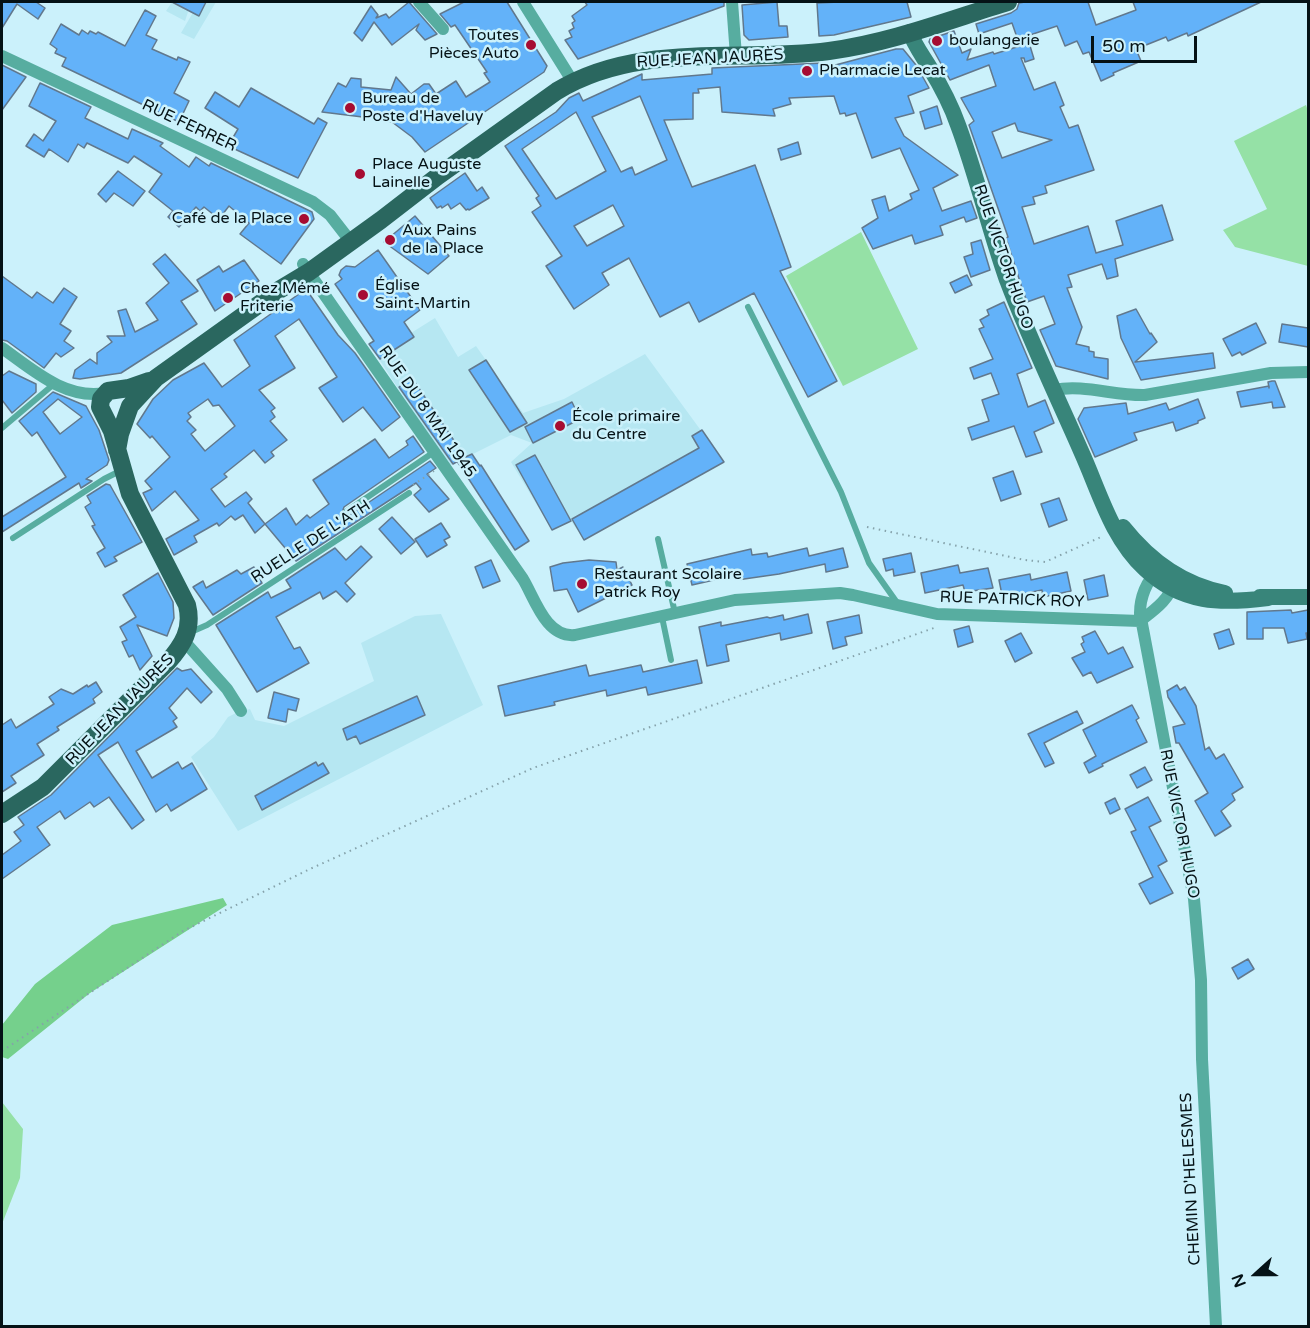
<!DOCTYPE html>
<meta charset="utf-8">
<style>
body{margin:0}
#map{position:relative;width:1310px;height:1328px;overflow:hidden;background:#cbf1fb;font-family:"Varela Round",sans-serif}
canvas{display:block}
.frame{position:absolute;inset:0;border:3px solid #051216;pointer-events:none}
.north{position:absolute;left:1226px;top:1244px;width:60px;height:60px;-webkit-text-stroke:4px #cbf1fb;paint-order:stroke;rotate:249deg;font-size:16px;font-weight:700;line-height:24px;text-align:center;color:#051216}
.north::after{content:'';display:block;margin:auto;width:21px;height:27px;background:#051216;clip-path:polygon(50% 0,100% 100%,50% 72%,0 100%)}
.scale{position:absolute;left:1091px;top:36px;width:106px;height:27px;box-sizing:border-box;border:3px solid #051216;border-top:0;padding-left:8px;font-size:18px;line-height:21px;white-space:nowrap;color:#051216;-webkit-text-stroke:4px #cbf1fb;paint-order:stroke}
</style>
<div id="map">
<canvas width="1310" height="1328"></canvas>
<div class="frame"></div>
<div class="north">N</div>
<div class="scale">50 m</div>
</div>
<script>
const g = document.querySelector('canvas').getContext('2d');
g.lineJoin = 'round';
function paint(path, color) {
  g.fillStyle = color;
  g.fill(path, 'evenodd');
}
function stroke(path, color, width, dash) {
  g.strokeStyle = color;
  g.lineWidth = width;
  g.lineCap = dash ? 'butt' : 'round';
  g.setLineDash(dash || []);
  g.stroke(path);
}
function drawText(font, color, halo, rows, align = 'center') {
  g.font = font + ' "Varela Round",sans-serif';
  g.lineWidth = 5;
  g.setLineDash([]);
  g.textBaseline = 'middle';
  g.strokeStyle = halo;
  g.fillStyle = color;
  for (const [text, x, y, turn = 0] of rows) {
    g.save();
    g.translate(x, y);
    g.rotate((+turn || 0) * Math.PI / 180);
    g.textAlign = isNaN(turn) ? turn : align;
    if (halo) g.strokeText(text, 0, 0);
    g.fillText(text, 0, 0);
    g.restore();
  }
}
const built = new Path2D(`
 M172 2H216L194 39 181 33 195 9 190 6 185 21 166 11Z
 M435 318 458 357 476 346 523 413 564 399 645 354 724 462 584 540 571 521 552 530 511 462 532 443 511 435 449 466 369 344 404 322 411 333Z
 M441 614 483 705 238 831 191 757 214 737 228 717 238 712 250 709 255 720 284 726 374 681 361 643 415 616Z`);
const green = new Path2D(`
 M1306 105 1308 111V266L1235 247 1223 230 1267 209 1234 141Z
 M861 232 918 349 843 386 786 276Z
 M2 1102 23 1129 20 1178 2 1224Z`);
const forest = new Path2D(`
 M223 898 227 905 90 993 8 1059 2 1057V1025L35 984 112 925Z`);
const building = new Path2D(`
 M2 2H36L45 8 38 19 17 4 2 28Z
 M172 2H206L199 16Z
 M409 2 437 34 425 40 416 30 419 24 392 45 374 22 362 41 354 33 371 6 378 15 376 18 386 14 389 18Z
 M464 2H507L547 66 544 72 425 152 412 137 392 122 379 119 322 112 338 83 346 87 351 78 361 79V87L391 90 396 77 411 94 424 84H429L436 94 456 81 466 97 490 82 484 73 487 72 455 25 451 27 440 14Z
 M585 2H724V6L578 59 565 40 572 37 569 31 574 28 572 23 575 21 572 16 587 5Z
 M777 2 779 26H787L788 37 749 40 744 35 742 5Z
 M839 2H907L911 17 834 35 819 36 817 3Z
 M1025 2H1088L1096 25 1136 10 1133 2H1261L1188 36 1187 33 1168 41 1166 37 1136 49 1141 61 1113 73 1114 75 1101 81 1089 52 1083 54 1077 41 1065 46 1057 26 1027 36 1034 59 1025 62 1024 58H1021L1034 90 1055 82 1064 105 1060 107 1069 128 1078 125 1094 170 1045 186 1047 193 1033 197 1035 204 1022 207 1034 244 1088 226 1096 253 1123 245 1116 221 1162 205 1173 240 1115 259 1118 276 1107 279 1102 264 1068 275 1072 287 1067 288 1082 327 1076 344 1089 347V351L1094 352V357L1108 359V379L1056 366 1040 330 1055 324 1044 296 1027 302 1022 288 1006 238 1008 237 969 125 974 121 961 98 996 86 989 65 950 80 929 42 930 39 954 31 962 53 971 49 967 60 993 52 994 54 1020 46 1012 23 979 34 976 24 1011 13 1017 9 1019 3ZM1015 123 1018 131 1052 140 1002 158 992 132Z
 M145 10 156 16 146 35 157 40 152 49 177 60 178 57 190 62 174 93 189 101 179 122 62 66 66 58 55 53 57 49 50 44 61 24 79 35 82 30 88 34 90 31 96 34 98 32 125 46Z
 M896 49H903L916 65 929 88 908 96 914 113 895 118 904 136 958 175 933 188 942 211 971 201 977 218 966 222 964 217 940 226 943 235 915 244 912 235 873 249 862 228 878 218 872 200 885 196 889 211 912 199 910 194 919 190 900 148 872 158 856 113 846 116 845 113 840 114 834 96 789 98 791 104 773 109 775 116 722 112 720 87 698 89 699 93H693V119L664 120 692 187 755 165 791 267 780 271 837 381 808 397 754 293 699 322 689 302 660 317 629 258 602 273 609 285 574 309 546 266 562 256 532 212 541 206 536 198 539 196 505 146 556 112 569 98 579 93 583 101 642 74V80L712 74V68L824 63V68ZM640 96 667 160 635 175 632 167 621 172 592 117ZM576 112 606 171 556 199 522 149ZM613 205 624 226 587 246 574 226Z
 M2 65 26 77 2 110Z
 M40 83 91 107 85 118 128 139 132 129 163 143 160 146 189 167 196 157 209 166 211 163 312 212 314 219 281 264 240 234 249 223 229 206 219 219 204 207 200 211 196 207 179 227 168 217 173 211 149 192 162 174 134 156 128 163 87 143 84 148 78 144 68 162 49 149 44 157 26 146 34 134 43 141 56 121 29 106Z
 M251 88 314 124 318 118 327 123 298 178 228 146 238 129 205 108 215 92 239 107Z
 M937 106 942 124 925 129 920 112Z
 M798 142 801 154 781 160 778 149Z
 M118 171 145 191 133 206 114 193 106 202 98 194Z
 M465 173 477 191 482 187 489 198 469 210 468 209 466 210 460 203 451 209 448 204 442 208 441 206 437 208 430 198Z
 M415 216 449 256 428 274 384 242Z
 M981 240 990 270 971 277 964 257 973 254 971 243Z
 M378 250 420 310 404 322 414 337 380 359 369 344 374 341 335 284 342 279 339 275 341 270 346 266 355 267Z
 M165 254 198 291 181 301 197 324 121 373 80 379 73 378 75 370 90 359 97 364V353L112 342 107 336H125L118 311 126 309 135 332 158 320 146 303 169 283 153 264Z
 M244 260 259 281 215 311 197 280 219 266 223 272Z
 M967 275 972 285 955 293 950 283Z
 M2 276 32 298 37 292 53 303 64 288 77 297 60 324 71 331 64 341 74 348 61 357 56 353 44 368 7 341 2 340Z
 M306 289 338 335 355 353 400 417 382 431 363 407 343 422 319 388 337 377 299 319 275 336 295 368 259 390 275 408 271 411 275 417 270 421 287 440 271 452 274 456 265 463 254 450 224 474 227 477 211 489 225 507 246 492 252 499 248 503 265 524 286 508 296 525 307 515 310 518 329 504 313 480 375 439 389 458 408 445 406 441 413 436 424 452 344 507 342 513 345 516 350 515 430 461 436 468 427 474 449 499 429 512 414 495 421 489 416 483 296 561 265 524 255 533 243 515 235 520 231 516 219 526 217 523 194 536 197 542 174 555 166 539 199 520 175 491 152 511 143 493 152 489 145 481 170 457 152 436 150 438 137 424 153 399 173 380 204 363 222 387 250 366 234 340ZM208 399 213 406 219 405 235 426 205 451 191 434 196 430 187 421 191 417 188 413Z
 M1004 302 1032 368 1017 374 1028 407 1045 400 1054 423 1034 432 1042 452 1026 457 1014 426 972 440 968 428 989 421 982 400 999 394 991 373 974 379 970 368 993 359 979 329 984 327 980 320 989 315 987 310Z
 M1136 309 1150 334 1151 333 1157 342 1135 362 1213 353 1215 368 1141 380 1121 338 1117 316Z
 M1256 323 1266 343 1242 355 1240 352 1232 356 1223 339Z
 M1282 324 1308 328V347L1279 342Z
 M486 360 527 423 510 432 469 370Z
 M9 371 36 384V392L12 413 2 400V376Z
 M412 378 465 457 453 464 399 387Z
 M1272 381H1275L1285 407 1273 408 1272 402 1241 407 1237 392 1269 386V388L1268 382Z
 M53 392 86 406 99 430 109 460 107 465 86 479 92 481 81 488 79 483 2 532V517L66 477 37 432 32 436 19 421ZM58 399 82 417 60 434 43 412Z
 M1198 399 1205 418 1198 421V423L1176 431 1173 422 1134 433 1137 440 1095 457 1078 419 1084 408 1126 403 1128 414 1166 403 1169 410Z
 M572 402 580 419 533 443 525 427Z
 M702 430 724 462 584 540 572 519 699 448 692 436Z
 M472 454 480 466 481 465 529 541 515 550 457 461Z
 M535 455 571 521 552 530 516 465Z
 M1013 471 1021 494 1001 501 993 478Z
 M106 484 110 485 142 542 114 557 117 561 105 567 97 553 105 548 92 526 95 525 85 507 91 503 87 496Z
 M1059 498 1067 520 1049 527 1041 504Z
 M392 517 415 542 401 554 379 529Z
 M441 523 450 537 444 540 447 545 427 557 415 539Z
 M361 546 372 557 345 583 355 594 347 602 336 591 323 599 320 592 276 617 294 649 300 647 309 663 257 692 216 625 268 592 271 598 291 588 286 580 335 548 346 560Z
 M807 548 809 556 843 548 848 567 826 572 825 564 779 574 737 580 736 575 692 585 687 564 751 549 752 555 767 553 768 557Z
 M911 553 915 572 894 576 893 569 886 571 883 559Z
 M491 560 500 581 483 588 475 567Z
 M589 560 616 562 617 570 623 567 632 585 578 612 567 589 554 591 550 567 563 563Z
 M958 565 960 573 988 568 993 588 965 592 963 585 925 593 921 573Z
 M254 567 262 583 213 615 193 587 203 581 206 588 237 570 241 574Z
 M1067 572 1071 591 1043 597 1042 590 1012 596V593L1002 595 999 580 1030 574 1031 580Z
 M158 573 173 602 174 618 167 636 137 625 152 656 140 670 133 655 129 657 122 642 127 640 120 627 136 617 123 595Z
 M1104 575 1108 596 1088 600 1084 580Z
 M1291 610 1292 613 1308 610V633H1306L1307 639 1288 643 1284 628H1263V639H1247V612Z
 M808 614 812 633 781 640 780 633 726 645 729 661 707 666 699 627 721 622V626L767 617 770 618 783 615 784 620Z
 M859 615 862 633 845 637 847 645 833 649 827 622Z
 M969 626 973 642 958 647 954 630Z
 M1229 629 1234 644 1219 649 1214 634Z
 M1095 631 1108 654 1123 647 1133 667 1097 683 1091 672 1083 676 1072 658 1085 652 1081 644 1084 642 1082 637Z
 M1021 633 1032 653 1015 662 1005 641Z
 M697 660 702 683 648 695 646 687 607 696 606 690 554 702 555 705 505 716 498 686 586 665 589 676 641 665 643 672Z
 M177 668 182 671 191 669 212 692 201 703 187 688 169 708 177 718 173 721 177 727 136 751 152 778 178 762 182 769 192 763 207 789 171 811 167 804 156 812 118 742 98 755 144 820 132 829 109 797 94 807 90 802 65 819 60 811 37 827 50 845 2 879V855L21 841 14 832 24 825 18 817 51 795Z
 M96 682 102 692 93 699 95 703 57 727 59 730 37 744 44 755 11 776 16 783 2 792V725L11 719 16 728 54 704 49 697 61 689 73 694 87 685 88 687Z
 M1177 685 1180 690 1185 687 1196 706 1205 750 1209 747 1216 759 1224 754 1243 787 1232 794 1235 800 1221 811 1231 826 1215 836 1195 801 1208 793 1179 743H1176L1173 727 1185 724 1168 697 1167 691Z
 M274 692 299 699 296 711 288 709 286 722 268 718Z
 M417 696 425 715 360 744 356 736 347 740 343 729Z
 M1132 705 1139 718 1136 720 1147 742 1102 764 1103 766 1089 773 1084 763 1096 756 1083 730Z
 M1077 711 1083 723 1044 743 1054 763 1045 767 1028 734Z
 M316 762 318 766 323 763 329 773 262 810 255 796Z
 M1145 767 1152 780 1137 788 1130 775Z
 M1148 797 1161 821 1149 827 1167 861 1158 866 1173 893 1150 904 1139 884 1153 877 1131 832 1136 830 1125 809Z
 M1115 798 1120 809 1110 814 1105 803Z
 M1248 959 1254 969 1238 979 1232 968Z`);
const path = new Path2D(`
 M413 485 434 471
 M867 527 1025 560 1045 562 1101 537
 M2 1051 183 931 310 869 533 768 934 628`);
const lane = new Path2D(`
 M748 307 841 492 869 563 898 604
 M2 428 54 384
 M347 511 434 452
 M13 538 104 479 122 470
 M658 539 675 613
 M662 617 671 660
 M191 632 207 625 409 493`);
const street = new Path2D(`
 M419 2 443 29
 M523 2 573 82
 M732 2 736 56
 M2 56 313 202 330 215 351 242
 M303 264 523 579C535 599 546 638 575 635L735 600 840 593 853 595 937 614 1140 621
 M2 348C32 369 65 400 105 393
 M1054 390C1084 384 1115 396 1145 395L1271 373 1308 372
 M1159 572C1146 579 1140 599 1140 613L1194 899 1201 980 1202 1059 1216 1326
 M1140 621C1153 611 1172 598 1173 581
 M184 641 227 689 241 711`);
const secondary = new Path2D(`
 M910 32C914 45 923 56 930 68 941 86 951 105 958 125 977 176 989 229 1007 280 1029 338 1056 394 1081 451 1100 493 1111 537 1145 569 1182 604 1221 604 1268 598
 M1123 527C1150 561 1183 585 1225 593
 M1260 597H1308`);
const primary = new Path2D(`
 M117 450 120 434 130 406 156 378 279 290 309 272 381 220 438 176 557 91C639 41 738 63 829 51 890 43 949 20 1008 2
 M2 814 43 787 167 663C183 645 193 629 187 605L130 494 112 431 100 407 101 399 108 391 129 388 149 381`);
const markers = [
 [937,41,6,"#a60c32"],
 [531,45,6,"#a60c32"],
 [807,71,6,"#a60c32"],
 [350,108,6,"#a60c32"],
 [360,174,6,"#a60c32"],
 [304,219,6,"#a60c32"],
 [390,240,6,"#a60c32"],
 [363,295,6,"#a60c32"],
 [228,298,6,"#a60c32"],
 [560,426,6,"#a60c32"],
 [582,584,6,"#a60c32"]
];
const poiNames = [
 ["Toutes",519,36,"right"],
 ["Pièces Auto",519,54,"right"],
 ["boulangerie",949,41],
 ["Pharmacie Lecat",819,71],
 ["Bureau de",362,99],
 ["Poste d'Haveluy",362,117],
 ["Place Auguste",372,165],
 ["Lainelle",372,183],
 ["Café de la Place",292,219,"right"],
 ["Aux Pains",402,231],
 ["de la Place",402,249],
 ["Église",375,286],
 ["Saint-Martin",375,304],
 ["Chez Mémé",240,289],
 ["Friterie",240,307],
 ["École primaire",572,417],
 ["du Centre",572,435],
 ["Restaurant Scolaire",594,575],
 ["Patrick Roy",594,593]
];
const streetNames = [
 ["RUE JEAN JAURÈS",710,59,-3],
 ["RUE FERRER",189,126,25],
 ["RUE VICTOR HUGO",1003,257,71],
 ["RUE DU 8 MAI 1945",427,412,55],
 ["RUELLE DE L'ATH",311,542,-33],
 ["RUE PATRICK ROY",1012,600,2],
 ["RUE JEAN JAURÈS",120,710,-46],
 ["RUE VICTOR HUGO",1179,824,79],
 ["CHEMIN D'HELESMES",1191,1179,-93]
];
paint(built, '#b6e7f2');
paint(green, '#95e1a6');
paint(forest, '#75d08c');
paint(building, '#63b2f9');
stroke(building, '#61788d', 1.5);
stroke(path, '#85a2aa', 2, [1.5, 4.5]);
stroke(lane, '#57ada0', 6);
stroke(street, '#57ada0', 12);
stroke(secondary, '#38857a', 16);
stroke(primary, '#2a675f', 18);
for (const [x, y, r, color] of markers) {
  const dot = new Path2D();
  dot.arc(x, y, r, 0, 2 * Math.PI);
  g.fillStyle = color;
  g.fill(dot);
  stroke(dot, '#cbf1fb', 2);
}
drawText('16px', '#051216', '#cbf1fb', poiNames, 'left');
drawText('16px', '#051216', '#cbf1fb', streetNames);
</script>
